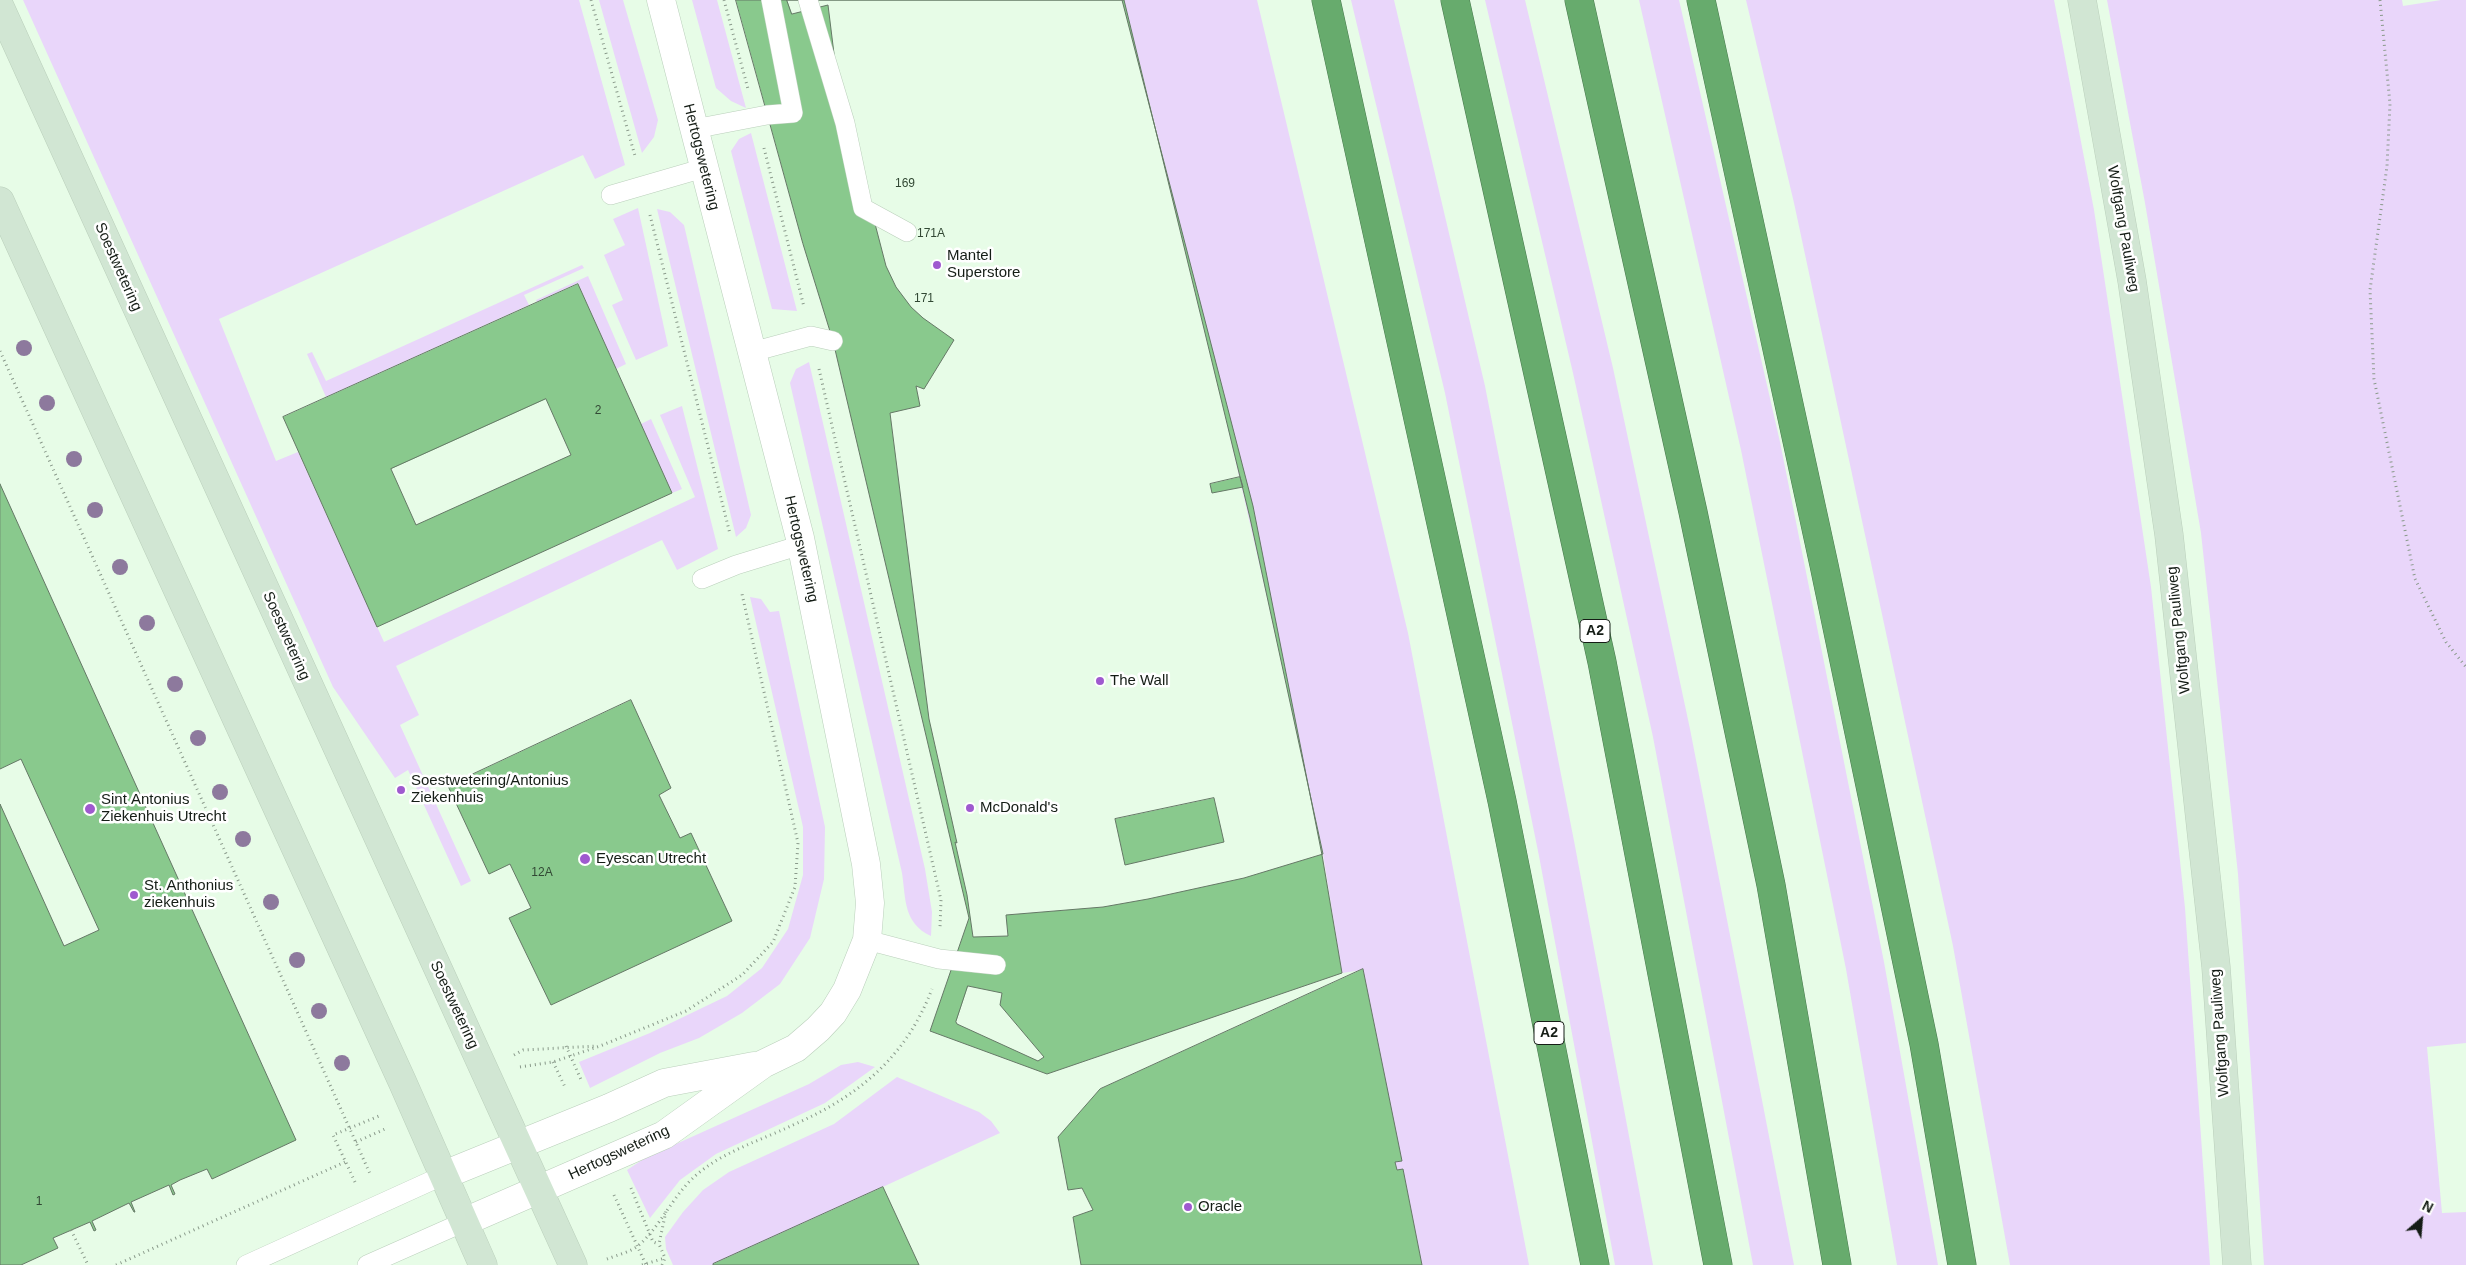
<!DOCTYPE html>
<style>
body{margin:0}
#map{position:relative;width:2466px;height:1265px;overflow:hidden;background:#e7fce7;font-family:Helvetica,sans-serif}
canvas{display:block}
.north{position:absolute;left:2396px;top:1195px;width:50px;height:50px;-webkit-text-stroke:4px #fff;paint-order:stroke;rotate:27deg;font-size:14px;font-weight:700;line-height:20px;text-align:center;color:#151d16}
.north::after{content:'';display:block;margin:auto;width:18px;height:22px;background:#151d16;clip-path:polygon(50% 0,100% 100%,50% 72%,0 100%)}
</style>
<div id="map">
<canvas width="2466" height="1265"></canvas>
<div class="north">N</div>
</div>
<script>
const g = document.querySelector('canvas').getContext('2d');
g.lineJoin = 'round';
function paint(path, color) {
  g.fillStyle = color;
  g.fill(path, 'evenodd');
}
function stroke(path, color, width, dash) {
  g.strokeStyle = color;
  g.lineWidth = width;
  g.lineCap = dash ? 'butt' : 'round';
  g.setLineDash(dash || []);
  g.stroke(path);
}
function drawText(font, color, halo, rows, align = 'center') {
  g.font = font + ' Helvetica,sans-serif';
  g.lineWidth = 5;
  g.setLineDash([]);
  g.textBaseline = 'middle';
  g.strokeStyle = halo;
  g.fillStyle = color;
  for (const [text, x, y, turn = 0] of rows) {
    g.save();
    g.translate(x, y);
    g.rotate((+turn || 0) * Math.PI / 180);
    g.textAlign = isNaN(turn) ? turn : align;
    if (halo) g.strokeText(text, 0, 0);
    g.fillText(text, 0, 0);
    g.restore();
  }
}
const green = new Path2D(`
 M23 0H579L625 165 595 179 583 155 219 319 276 461 298 452 384 642 695 497 660 415 682 406 718 549 677 570 662 540 396 666 419 715 400 725 471 881 461 886 408 770 395 778 333 687Z
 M599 0H623L658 120 654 137 642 153Z
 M692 0H717L746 108 731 101 716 88Z
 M1124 0H1257L1408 633 1529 1265H1422L1403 1169 1397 1170 1395 1162 1401 1161 1363 970 1342 973 1323 854 1293 710 1194 281Z
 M1351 0H1394L1485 386 1575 846 1653 1265H1615L1539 856 1445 393Z
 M1485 0H1525L1613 368 1690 729 1794 1265H1753L1653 737 1573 373Z
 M1639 0H1679L1780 442 1884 962 1938 1265H1897L1846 969 1741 450Z
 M1746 0H2054L2094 210 2151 587 2185 908 2210 1265H2010L1953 946 1794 203Z
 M2107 0H2402L2403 6 2441 0H2466V1043L2427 1047 2442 1213 2466 1212V1265H2264L2238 874 2201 533 2145 203Z
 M751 133 797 311 772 309 731 151 739 139Z
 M638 208 668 346 636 360 612 305 623 300 604 255 625 245 613 219Z
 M657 209 670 212 684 225 751 515 746 528 736 537Z
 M582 265 584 268 524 295 529 305 326 397 307 354 312 352 326 381Z
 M588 276 626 364 616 369 578 283 537 302 536 300Z
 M809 362 925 869 932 912 931 936C903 923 906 899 902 873L790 383 796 369Z
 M651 419 682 489 672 493 641 424Z
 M750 597 761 599 770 612 779 611 825 827 824 879 810 938 780 984 742 1013 699 1038 660 1053 590 1088 579 1062 650 1033 727 996 762 968 788 929 803 875V827Z
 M858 1062 875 1067 825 1103 716 1154 680 1180 650 1218 627 1170 645 1158 809 1084 841 1065Z
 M897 1077 979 1112 991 1121 1000 1133 713 1265H673L666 1249 665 1237 683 1212 703 1190 729 1172 834 1124Z`);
const building = new Path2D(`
 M736 0H1122L1253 506 1322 855 1342 973 1047 1074 930 1031 969 918 833 341 803 244Z
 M787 0H1124L1250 518 1323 854 1244 878 1148 899 1103 907 1006 915 1008 936 973 937 967 895 955 842 957 843 929 719 890 413 920 406 916 386 924 389 954 340 923 318 911 307 896 287 886 266 837 78 828 5 792 14Z
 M578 284 672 493 377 627 283 417ZM546 399 571 455 416 525 391 469Z
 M1240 477 1243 487 1212 493 1210 484Z
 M0 484 296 1140 212 1179 207 1169 180 1180 171 1185 175 1194 173 1195 169 1185 131 1202 135 1212H134L129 1203 92 1221 96 1230 94 1231 90 1222 53 1238 58 1248 21 1265H0V804L64 946 99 930 21 759 0 769Z
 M631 700 671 788 659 795 680 838 691 833 732 921 551 1005 509 918 531 908 510 864 489 874 448 786Z
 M1214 798 1224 842 1125 865 1115 819Z
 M1363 969 1402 1161 1395 1162 1397 1170 1403 1169 1422 1265H1081L1073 1217 1093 1210 1082 1188 1068 1190 1058 1137 1100 1089Z
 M968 986 1002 993 1000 1005 1044 1057 1038 1061 957 1024 956 1022Z
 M883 1187 919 1265H713V1264Z`);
const path = new Path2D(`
 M591 0 635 156
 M724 0 748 89
 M2380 0 2390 104 2387 166 2370 290 2374 379 2415 579 2446 642 2466 667
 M764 148 804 307
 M650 215 730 534
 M0 351 371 1176
 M819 369 941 900 940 928
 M566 1046 582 1082
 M514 1055 523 1050 597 1046
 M553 1062 565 1087
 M520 1067 553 1062 600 1046 686 1011 742 975 773 942 795 887 798 843 742 594
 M356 1142 385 1129
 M355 1182 333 1135 379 1116
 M631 1188 653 1242 659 1244
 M614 1195 646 1265
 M71 1230 88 1265
 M607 1259C617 1255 631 1252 639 1245 664 1223 674 1190 705 1168 731 1149 764 1139 793 1125 859 1096 906 1057 932 989
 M116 1265 345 1162
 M642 1265 665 1258
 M662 1265 665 1258 659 1244 666 1211`);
const service = new Path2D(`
 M808 0 845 123 863 208 907 232
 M694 129 767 115 793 113 771 0
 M611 195 704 168
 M752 352 811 336 833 341
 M702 579 736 565 801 545
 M867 940 939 959 996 965
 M246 1265 444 1175
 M367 1265 464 1222`);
const tertiary = new Path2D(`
 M444 1175 609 1108 664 1083 754 1066
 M464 1222 664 1135 763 1064 796 1048 818 1029 833 1013 847 990 867 940 870 903 866 864 800 538 661 0`);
const secondary = new Path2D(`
 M2082 0 2132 281 2169 535 2216 967 2237 1265
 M0 7 573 1265
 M0 201 402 1081 483 1265`);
const motorway = new Path2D(`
 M1326 0 1502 801 1595 1265
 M1455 0 1602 662 1718 1265
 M1579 0 1693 512 1771 885 1837 1265
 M1701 0 1824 565 1924 1044 1962 1265`);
const trees = [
 [24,348],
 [47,403],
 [74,459],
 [95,510],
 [120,567],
 [147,623],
 [175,684],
 [198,738],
 [220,792],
 [243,839],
 [271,902],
 [297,960],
 [319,1011],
 [342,1063]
];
const markers = [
 [937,265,5,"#9f5acf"],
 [1100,681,5,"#9f5acf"],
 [401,790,5,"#9f5acf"],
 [970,808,5,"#9f5acf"],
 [90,809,6,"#9f5acf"],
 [585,859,6,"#9f5acf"],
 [134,895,5,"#9f5acf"],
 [1188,1207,5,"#9f5acf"]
];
const numberNames = [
 ["169",905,184],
 ["171A",931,234],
 ["171",924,299],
 ["2",598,411],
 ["12A",542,873],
 ["1",39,1202]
];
const shields = [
 [1595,631,30],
 [1549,1033,30]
];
const shieldNames = [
 ["A2",1595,631],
 ["A2",1549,1033]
];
const streetNames = [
 ["Hertogswetering",701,157,76],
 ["Wolfgang Pauliweg",2123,229,80],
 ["Soestwetering",118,267,66],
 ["Hertogswetering",801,549,77],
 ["Wolfgang Pauliweg",2179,630,-96],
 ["Soestwetering",286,636,66],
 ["Soestwetering",454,1005,65],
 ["Wolfgang Pauliweg",2220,1033,-94],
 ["Hertogswetering",619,1153,-25]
];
const poiNames = [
 ["Mantel",947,256],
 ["Superstore",947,273],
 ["The Wall",1110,681],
 ["Soestwetering/Antonius",411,781],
 ["Ziekenhuis",411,798],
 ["Sint Antonius",101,800],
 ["Ziekenhuis Utrecht",101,817],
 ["McDonald's",980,808],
 ["Eyescan Utrecht",596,859],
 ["St. Anthonius",144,886],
 ["ziekenhuis",144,903],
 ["Oracle",1198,1207]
];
paint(green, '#e9d6fa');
paint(building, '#89c98d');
stroke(building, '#657866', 1);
stroke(service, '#bacfbb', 20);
stroke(tertiary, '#bacfbb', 29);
stroke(secondary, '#bacfbb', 29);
stroke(motorway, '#4a794f', 29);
stroke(path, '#8a9a8b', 3, [1, 4]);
stroke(service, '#fff', 19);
stroke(tertiary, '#fff', 28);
stroke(secondary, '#d1e6d3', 28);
stroke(motorway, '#67ab6d', 28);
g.fillStyle = '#8d799d';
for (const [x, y] of trees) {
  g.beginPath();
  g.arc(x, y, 8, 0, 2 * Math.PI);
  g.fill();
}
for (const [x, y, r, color] of markers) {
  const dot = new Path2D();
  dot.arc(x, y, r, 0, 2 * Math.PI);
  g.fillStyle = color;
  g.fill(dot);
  stroke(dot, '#fff', 2);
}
drawText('12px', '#324834', null, numberNames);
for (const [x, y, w] of shields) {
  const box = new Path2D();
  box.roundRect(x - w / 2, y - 11.5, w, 23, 4);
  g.fillStyle = '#fff';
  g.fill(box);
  stroke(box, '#151d16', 1);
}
drawText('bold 14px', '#151d16', null, shieldNames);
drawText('15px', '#151d16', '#fff', streetNames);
drawText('15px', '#151d16', '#fff', poiNames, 'left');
</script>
